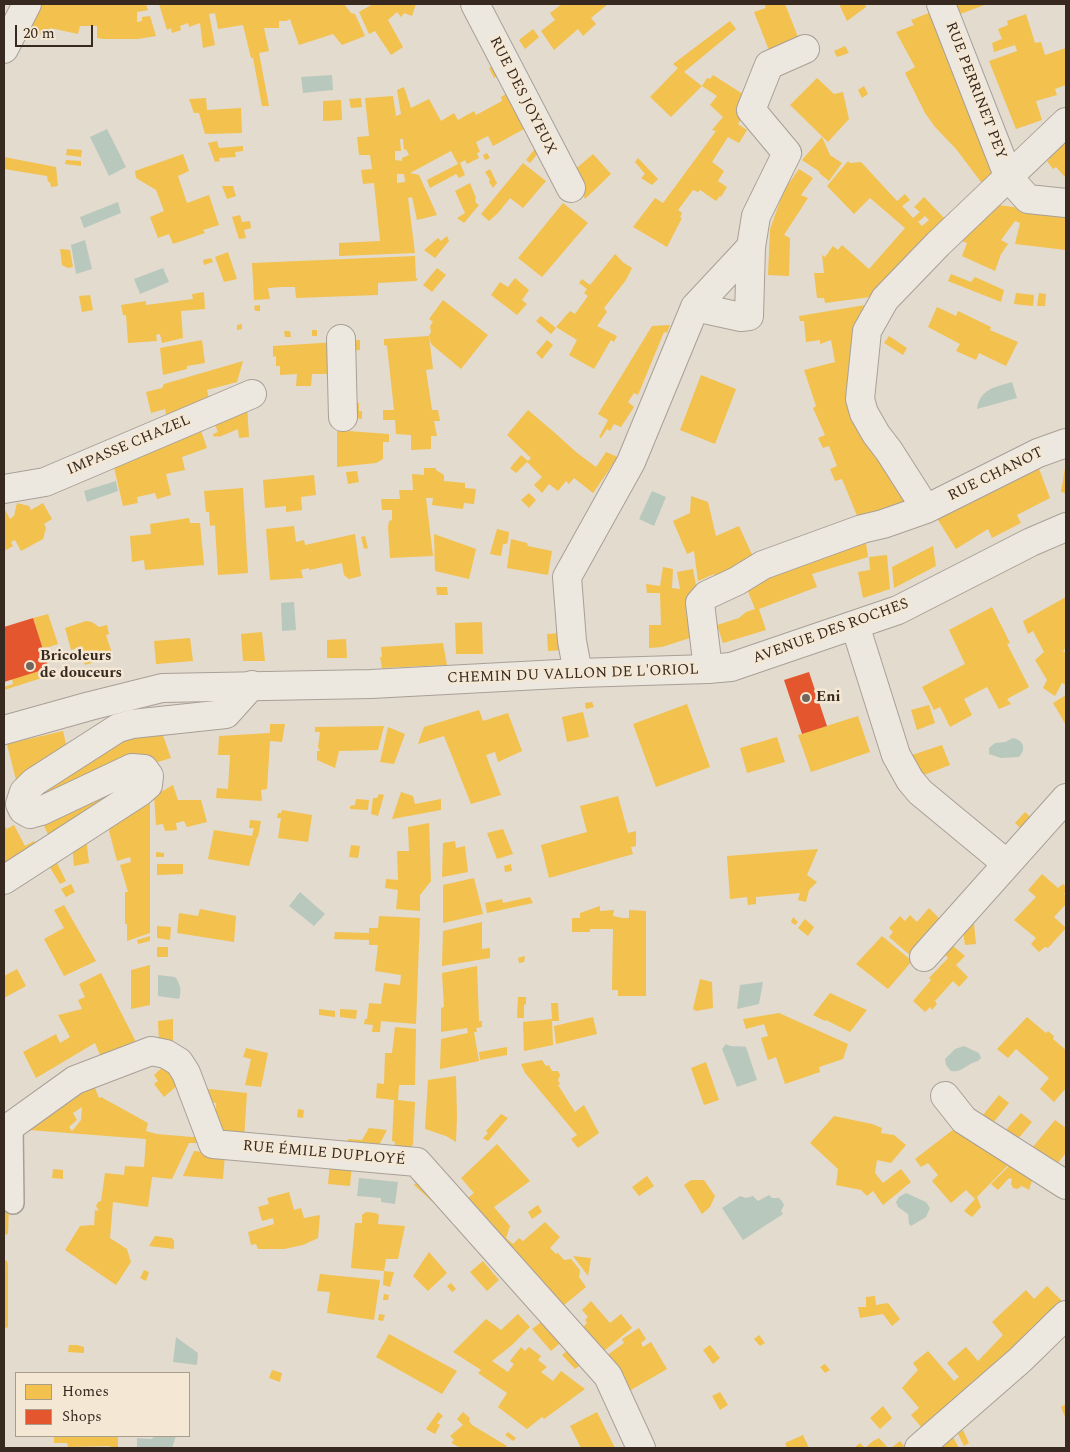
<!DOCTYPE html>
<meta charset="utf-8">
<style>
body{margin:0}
#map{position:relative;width:1070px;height:1452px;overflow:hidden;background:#e3dbce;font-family:Spectral,serif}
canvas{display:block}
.frame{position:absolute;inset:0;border:5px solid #37291f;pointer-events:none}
.legend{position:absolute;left:15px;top:1372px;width:175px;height:65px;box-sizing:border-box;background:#f4e8d5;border:1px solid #a89c8c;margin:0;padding:6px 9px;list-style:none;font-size:15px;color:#37291f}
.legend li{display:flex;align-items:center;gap:10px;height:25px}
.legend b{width:25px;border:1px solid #a89c8c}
.scale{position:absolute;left:15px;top:25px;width:78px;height:22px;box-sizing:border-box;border:2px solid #37291f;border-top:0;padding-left:6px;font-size:15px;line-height:18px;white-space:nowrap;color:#37291f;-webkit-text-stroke:4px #f4e8d5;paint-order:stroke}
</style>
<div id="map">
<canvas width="1070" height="1452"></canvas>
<div class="frame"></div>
<ul class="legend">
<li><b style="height:14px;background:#f2c14e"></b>Homes</li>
<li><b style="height:14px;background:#e4572e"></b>Shops</li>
</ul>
<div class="scale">20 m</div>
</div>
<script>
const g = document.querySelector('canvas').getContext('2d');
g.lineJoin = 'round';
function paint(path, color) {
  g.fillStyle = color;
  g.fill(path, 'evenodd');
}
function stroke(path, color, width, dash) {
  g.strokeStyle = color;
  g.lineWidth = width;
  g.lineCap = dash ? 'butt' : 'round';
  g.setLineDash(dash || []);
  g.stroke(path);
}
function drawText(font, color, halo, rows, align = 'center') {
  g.font = font + ' Spectral,serif';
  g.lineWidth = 5;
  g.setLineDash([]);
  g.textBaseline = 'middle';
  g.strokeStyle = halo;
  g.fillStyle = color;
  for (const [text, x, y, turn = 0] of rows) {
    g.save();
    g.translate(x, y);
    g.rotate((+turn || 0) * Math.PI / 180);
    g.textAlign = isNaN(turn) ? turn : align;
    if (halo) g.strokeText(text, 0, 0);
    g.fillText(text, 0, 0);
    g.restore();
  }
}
const water = new Path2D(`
 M332 75 333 90 303 93 301 77Z
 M107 129 126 167 109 176 90 137Z
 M118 202 121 213 84 228 80 217Z
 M85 240 92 269 76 274 71 245Z
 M163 268 169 282 140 294 134 279Z
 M1012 382 1017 398 977 409C980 389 995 387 1012 382Z
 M116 481 118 491 87 502 84 491Z
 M652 491 666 497 654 526 639 519Z
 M294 602 296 630 282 631 281 603Z
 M1013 738C1021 740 1024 743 1023 751L1019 757 1001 758 989 754V748L995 743 1005 742Z
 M300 892 325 914 314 926 289 906Z
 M158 975 175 977C180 983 182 991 179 999L158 996Z
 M763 982 759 1004 737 1009 740 985Z
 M726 1044C733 1048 739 1045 746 1047L757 1080 737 1087 722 1049Z
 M964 1046 979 1053 981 1058 978 1061C968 1063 962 1073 951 1071L946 1065 945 1059 955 1049Z
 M359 1178 398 1182 395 1204 381 1202V1198L357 1196Z
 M906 1193 926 1202 930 1208 926 1217 911 1226 909 1224 908 1214 898 1207 896 1202 899 1197Z
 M769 1195 772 1198H779L782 1201 784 1205 781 1211 783 1214 743 1240 722 1208 740 1196 746 1198 753 1196 758 1201Z
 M176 1337 198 1353 197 1365 173 1362Z
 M156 1436H176L172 1448H137V1438L151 1439Z`);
const homes = new Path2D(`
 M36 4H146L148 10 137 12V22L142 21V17L150 16 156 36 138 39H103L97 38V26H80L78 34 50 28 48 35 24 31Z
 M159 4H344L351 13 355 14 365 36 342 45 333 34 299 45 290 19 286 21H279V28H264L269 51 259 53 269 106H262L253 58H251L243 25 218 29 215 13 209 14 215 45 203 48 200 23 189 27 188 23 180 26 181 30 172 33 171 28 167 30Z
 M373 4H416L412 16 404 13 401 17 397 12 388 20 403 47 391 55 375 31 369 34 359 12Z
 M562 4H608L591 18 596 24 583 36 578 29 554 50 541 31 555 20 550 13Z
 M764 4H785L800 42 770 53 754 12 766 8Z
 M839 4H865L866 7 847 21Z
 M950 4H987L955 16Z
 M939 9 1002 173 987 190 956 149 935 127 925 113 905 73 915 67 896 32 914 25 911 20Z
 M1026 14 1035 43 1041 42 1045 55 1066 48V85L1055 89 1057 95 1036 101 1042 120 1016 129 989 61 1017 51 1015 45 994 52 992 43 1002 39 998 29 1008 25 1007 21Z
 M730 21 736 29 684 72 702 86 707 78 710 79 713 75 746 96 737 111 743 116 738 124 747 130 739 143 728 137 712 162 724 171 718 181 727 187 721 197 720 196 716 201 700 190 698 192 693 190 678 210 682 213 680 217 682 218 667 247 633 227 655 198 663 203 716 131 712 130 723 117 710 105 717 96 702 86 671 117 650 97 678 68 673 64Z
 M533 29 539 37 525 49 519 40Z
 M845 46 849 53 837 57 834 51Z
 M501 62 506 71 494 78 489 68Z
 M817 78 834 94 843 92 849 119 828 142 790 105Z
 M864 86 868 94 862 98 858 90Z
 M404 87 411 108 429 99 441 121 454 113 458 120 474 111 476 115 502 101 501 97 506 94 504 90 506 89 533 124 493 146 488 136 476 142 480 152 477 153 479 158 467 164 465 160 460 163 465 175 459 178 456 174 430 188 427 180 458 164 451 151 410 173 419 175 437 215 417 220 412 197 408 198 415 253 339 256V243L380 241 374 183 363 184 361 170 372 169 370 155H359L357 137 369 136 365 98 393 96 396 116 401 114 397 90ZM400 139H403L404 150 406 149 409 155 402 158V161L395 160V151H401ZM397 174H404L405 182 397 183Z
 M206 98 207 110 241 108 242 133 205 134 199 113H194L189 99Z
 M361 98 362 107 351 108 349 99Z
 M341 100 342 120 323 121V101Z
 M1066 131V178L1056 167 1053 169 1047 161 1050 159 1044 152Z
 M822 137 830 155 842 163 829 181 819 173 820 172 802 160Z
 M217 141 219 148 243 146V151L235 152 236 157 219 158 220 161 215 162 208 143Z
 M541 141 544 146 530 163 526 160Z
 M67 149 82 150 81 157 66 155Z
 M487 153 490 158 485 160 483 155Z
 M183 154 189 171 178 176 187 203 209 195 219 225 203 230 205 233 173 244 169 234 158 238 150 217 164 211 156 190 136 178 135 171Z
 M593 154 611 174 585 199 573 171Z
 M4 157 56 167 58 186 51 187 50 182H48L47 176 4 169Z
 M638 158 658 179 652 185 641 178 645 174 635 162Z
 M66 160 81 161V166L65 164Z
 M848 161 850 163 861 162 897 201 905 194 910 200 902 206 913 218 920 212 914 207 924 197 947 221 878 296 825 303 824 298H817L814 273H824L822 255 825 257 833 246 838 250 842 245 869 269 905 228 870 198 854 214 827 186ZM925 216 929 220 922 226 918 222Z
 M523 163 546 181 523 208 510 198 498 213 489 221 481 214Z
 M490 169 497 183 493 188 489 182 490 180 485 172Z
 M799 169 813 178 801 195 808 198 784 235 790 238 789 276 768 275 770 229 784 190Z
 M470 183 476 198 475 200 476 203 479 205 464 223 457 218 465 213 455 191Z
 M222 186H233L236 196 227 199Z
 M563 203 588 223 542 277 518 258Z
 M991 204 1066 214V250L1015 244 1020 223 1015 221 1001 240 1008 244 1001 254 995 271 962 256 967 243 954 238Z
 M240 215 242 222 250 221 251 228 244 230 246 238 239 239 232 217Z
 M447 236 449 241 435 258 424 250 438 238 441 241Z
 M60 249 70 250 73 267 68 268 62 265Z
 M228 252 237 279 224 282 215 257Z
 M615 254 624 263 632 268 626 280 604 308 607 312 597 326 617 336 614 342 611 340 594 369 569 355 577 340 556 327 570 311 575 314 588 296 584 293 587 289 579 283 582 279 590 285Z
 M415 256 416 278 418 279 416 281 378 283V295L296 298 295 287H282L268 288 270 299 254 300 252 263Z
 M211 258 213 262 204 265 203 260Z
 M437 268 446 275 432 292 423 285Z
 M951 274 971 282 975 277 1004 290 1001 302 948 281Z
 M515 278 529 290 522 300 527 304 517 315 491 295 500 282 508 287Z
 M204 292 205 309 181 311 183 338 162 343 160 334 156 335 157 341 128 343 126 315H123L121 305 146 301V305L193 299 192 294Z
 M1016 293 1034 295 1033 306 1014 304Z
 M1039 293 1046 294 1045 306H1037Z
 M90 295 93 310 82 312 79 296Z
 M443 300 488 335 461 369 431 344 429 335 431 332 430 326 433 322 429 319Z
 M871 304 856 363 913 501 860 523 842 479 835 481 830 469 837 466 829 446 823 448 818 438 825 435 813 408 816 406 804 370 835 362 831 340 820 344V340L806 342 804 321H800L799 316Z
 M260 305V311H255L254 306Z
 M937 307 956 316 958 311 991 327 990 330 1018 342 1006 366 979 353 976 360 956 351 960 344 928 327Z
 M541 316 556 328 551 334 536 321Z
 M242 324V329L237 330V325Z
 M670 325 667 333 664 332 638 395 634 393 628 402 634 407 621 427 614 424 610 431 607 429 601 438 599 437 608 420 598 414 652 326Z
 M312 330H317V336H312Z
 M284 331H290L291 337H285Z
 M429 336 433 369 426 370 432 410H438L440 421H434L437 436H431V449L411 450V435L396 434 395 420H383V410H394L387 346 384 345V339Z
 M889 336 907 348 903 355 884 343Z
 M202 340 205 363 187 366V369L163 375 160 348Z
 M360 340V350L345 351V341Z
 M547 340 553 345 542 359 536 353Z
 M337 342V374H312L311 386H296L297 374 280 375V366H276V356L273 357V346Z
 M243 361 237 382 207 390 211 407 168 424 165 409 151 413 146 392 162 388 164 384Z
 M701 375 736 389 715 444 680 430Z
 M347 403H359V411H362V419L356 418Z
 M247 405 249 437 239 438 238 429 219 437 218 436 214 437 213 434 218 432 213 420Z
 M528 410 555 433 576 452 596 467 606 452 618 457 593 493 574 478 569 484 566 481 558 491 549 484 542 493 534 485 542 477 527 462 516 473 510 468 521 455 528 461 531 458 507 435Z
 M337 420H348V431L389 434V442H383V459L376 463 337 467Z
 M199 425 207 448 182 457 185 470 166 474 171 495 157 499 155 493 137 497 138 503 123 506 112 459Z
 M1038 466 1050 498 1017 515 1021 523 992 538 988 529 956 549 933 512Z
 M424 468H436V470L444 475V481L465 483V488L476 489 474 504 464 503 463 509 432 505 433 498H426L433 556 390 558 388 527 389 521 392 520V510H382L381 499H400L399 490H413L412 474 424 475Z
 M1065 468H1066V493L1061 492Z
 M357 471 359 482 348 484 346 472Z
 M314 475 316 495 301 497 302 510 286 512V506L265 508 263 480Z
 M243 488 248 573 218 575 215 525 210 526 209 512H206L204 491Z
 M529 493 536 500 529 508 521 500Z
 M691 496 708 502 716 536 739 526 755 561 717 582 714 574 698 581 694 551 687 554 673 521 690 513Z
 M17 503 29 506 31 510 43 503 52 519 44 524 46 528 43 539 21 551 15 540 11 542 13 546 4 551V508L10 519 14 516Z
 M189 518 190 523H200L204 565 145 570 144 560 132 562 130 536 151 534 150 524Z
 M294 526 296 542 304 540 305 545 355 534 361 576 349 579 344 575 342 563 309 570V568L301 570 303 578 270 580 266 529Z
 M497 529 509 532 508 542 506 544H503L501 556 490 554Z
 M434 534 476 549 469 579 435 571Z
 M365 536 368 548 364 549 361 537Z
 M865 536 868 557 812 574 817 587 759 609 766 630 723 643 717 625 739 618 746 612 755 609 745 584Z
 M511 539 527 543 528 546 552 551 548 575 507 568Z
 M933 546 936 566 894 588 892 567Z
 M887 555 890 589 863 598 858 572 870 570 869 557Z
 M663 567 673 569 672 588 680 589 677 572 693 569 697 591 693 637 662 647 649 648V625H661L660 593H647L646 584 660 586Z
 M436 587H447L448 595H437Z
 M1066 597V647L1063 651 1066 653V685L1062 683 1055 696 1043 688 1047 680 1035 660 1044 652 1033 631 1028 634 1023 621Z
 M992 607 1010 643 1007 644 1029 687 1007 699 1011 704 999 709 987 687 964 699 972 715 950 727 940 707 934 710 922 687 965 664 949 630Z
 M48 614 58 644 43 649 33 618Z
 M86 621 92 622 99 627 107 625 109 634 106 635 113 656 85 665 79 648 71 650 65 628Z
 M482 622 483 654H456L455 623Z
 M262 632 265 661H243L241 634Z
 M560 633 562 650 548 651 547 634Z
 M190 638 193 661 156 664 154 641Z
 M346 639 347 658H327V640Z
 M443 643 447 665 382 668 380 657H382L381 647Z
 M49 668 51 675 4 690V687L13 684 12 679Z
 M1066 695V725L1053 703Z
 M592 702 594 707 586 709 585 703Z
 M687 704 710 767 656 787 633 724Z
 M929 705 935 723 917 730 911 710Z
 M479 710 483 721 508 713 522 751 498 762 495 752 486 755 501 795 471 804 444 736 418 744 424 727Z
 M583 712 589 737 567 742 562 717Z
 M858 716 870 752 811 772 798 735Z
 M270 724H285L282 742 270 741 267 789 261 790 262 801 216 798 217 788 228 789 230 755H218L219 736 270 733Z
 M384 726 378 750 339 751 335 768 317 760V751H320L318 747 320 732H315V727Z
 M388 727 405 734 394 764 380 762Z
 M161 730 171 758 158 762 152 760 31 800 123 735Z
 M63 731 68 752 17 784 7 744Z
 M777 737 785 762 747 773 740 748Z
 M942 745 950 765 919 777 909 756Z
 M131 776 136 787 51 841 41 819Z
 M173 785 178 800H201L207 822 187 827 184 821 176 823 177 830 165 831 163 824 156 825 154 796Z
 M401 792 413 796 415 804 441 799V810L392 819Z
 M379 794 384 795 378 816 371 814 373 798H377Z
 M618 796 628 833 636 831V846L631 847 633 854 549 878 541 845 587 832 580 806Z
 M150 798V933L127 941V924H125V892H128L120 865 131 862 130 857 117 861 109 831 111 822Z
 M356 799 369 800 368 810 350 809V806L355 805Z
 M282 810 312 815 308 842 278 838 281 818H277L278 813H281Z
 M1025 812 1036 822 1027 834 1015 823Z
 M250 820 261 821 258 837H257L249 866 208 859 214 830 252 836 254 828H249Z
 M429 823 431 881 420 895V911L396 909 398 890 385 888 386 879 398 880 397 851H409L408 827Z
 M4 825 7 829 14 825 25 846 34 841 40 849 4 868Z
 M503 829 513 854 497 859 487 833Z
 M86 837 89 863 74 866 72 845Z
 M455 841 456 848 465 846 468 872 442 877 443 843Z
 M351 845 360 846 358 858 349 857Z
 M818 849 807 875 817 882 809 890 806 902 798 900 800 893 756 897V904L748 905 747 897 730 899 727 856Z
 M156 852 164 853V857H156Z
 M56 861 66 881 60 884 49 866Z
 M157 864H183V874L157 875Z
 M511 864 512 871 505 872 504 866Z
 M1042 874 1058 888 1063 884 1066 887V891L1064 894 1066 896V904L1054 917 1066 928 1048 948 1045 947 1039 952 1031 944 1036 938 1014 920 1036 897 1028 890Z
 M474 878 483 914 443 923V885Z
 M71 884 75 892 66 897 61 889Z
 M530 897 533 903 487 913 485 903 502 899 503 903Z
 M64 905 96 961 64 976 44 939 64 928 54 910Z
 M600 906V911L614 910 613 916 622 918H629V910L646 911V996H618V990H612L613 929H590V932H572V918H580V913Z
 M929 908 943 922 912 957 889 937 893 932 889 928 900 916 905 921 910 915 917 922Z
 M200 909 236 916 234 942 177 933 179 913 198 916Z
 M379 916 420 918 416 1024 381 1021 380 1032H372L373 1025 364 1024 365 1019H367L369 1003 381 1004 384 983 400 985 401 975 375 971 378 945H369V940L334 939 335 932 369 933V928H378Z
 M793 917 798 922 795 925 791 922Z
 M805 919 814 927 808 936 798 928Z
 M482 922V949L490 948V958L442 966 443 931Z
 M974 924 976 944 965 945 962 926Z
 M157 926 171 927 170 940 157 938Z
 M150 936V941L138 944 137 940Z
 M882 936 912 961 888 989 856 964Z
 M947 941 965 956 956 965 968 977 959 987 953 981 935 1001 937 1004 932 1010 930 1007 925 1012 913 1001 931 980 929 978 948 958 940 950Z
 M157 947H168V957H157Z
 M525 956 524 962 519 963 518 958Z
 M150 965V1005L131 1009V970Z
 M477 966 479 1021H482V1027L476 1028 477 1032H474L479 1061 440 1069 441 1039 468 1033 467 1028 441 1032V1008L444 1007 442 973Z
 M17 969 26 986 4 998V976Z
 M101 973 139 1048 103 1062 95 1043 36 1078 23 1052 56 1034 60 1043 70 1037 58 1015 82 1009 78 1000 85 997 79 984Z
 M700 979 712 982 713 1008 696 1011 693 1009Z
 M830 993 867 1010 850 1032 826 1020 825 1021 813 1015Z
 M518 997H526V1004L524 1005V1018H517Z
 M551 1003H558L559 1021H552L553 1045 524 1051 523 1022 552 1019Z
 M319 1009 335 1011V1017L319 1015Z
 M340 1009 357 1010 356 1019 340 1017Z
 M779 1013 848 1044 843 1059 819 1067 820 1072 785 1084 776 1057 768 1060 761 1038 768 1036 764 1024 746 1029 743 1019Z
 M593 1017 597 1034 556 1044 554 1026Z
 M1027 1017 1046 1033 1048 1031 1054 1036 1053 1039 1066 1050V1088L1054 1102 1040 1089 1049 1078 1016 1049 1008 1058 997 1049Z
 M173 1019V1047L159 1043 158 1021Z
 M395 1027 416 1029 415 1085H399L398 1100 415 1102 413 1144 408 1154 394 1153 395 1142 392 1141 394 1100 376 1098 377 1083 384 1084 385 1053H392Z
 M507 1047V1055L480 1060 479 1052Z
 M246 1048 268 1053 261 1087 245 1085 251 1059 243 1057Z
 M542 1060 546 1066 549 1065 552 1071H558L560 1075 558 1080 560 1084 558 1085 575 1112 584 1105 599 1133 578 1148 571 1139 577 1135 525 1073 521 1064Z
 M706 1062 719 1100 704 1105 691 1068Z
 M166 1064 180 1083 164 1097 154 1084 158 1081 154 1075Z
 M456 1076 457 1117 456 1142 446 1136 425 1129 428 1080Z
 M92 1080 99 1098 101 1097 148 1123 146 1131 157 1134 192 1137 202 1135 205 1143H189L172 1179 152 1177 148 1207 113 1202 110 1238 127 1249 131 1262 116 1285 65 1250 80 1226 92 1225 94 1226 95 1210 99 1211 96 1206 98 1202 101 1201 105 1173 124 1175 125 1166 144 1167 146 1139 16 1129ZM82 1107 81 1120 72 1131 69 1127 77 1120 73 1113Z
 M199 1088 247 1093 244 1140 219 1136 215 1124 216 1103 205 1102Z
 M999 1095 1009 1103 993 1123 983 1115Z
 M298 1109 304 1110 303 1118 297 1117Z
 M1021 1113 1032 1122 1018 1139 1005 1131Z
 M501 1114 508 1118 488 1141 484 1139 483 1138 488 1133 486 1131Z
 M834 1116 872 1124 882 1128 881 1133 894 1135 906 1145 891 1163 877 1160 875 1173 883 1183 901 1169 911 1182 883 1205 873 1191 867 1196 861 1190 836 1185 838 1169 810 1143Z
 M1055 1120 1066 1128V1153L1057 1164 1032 1148Z
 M369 1128 387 1130 376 1151 347 1149 348 1139 362 1140Z
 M954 1129 1011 1162 977 1197 981 1207 972 1217 964 1211 975 1199 966 1190 951 1203 932 1181 938 1175 928 1163 921 1167 915 1159Z
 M497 1144 530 1181 494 1207 510 1226 506 1238 513 1244 519 1238 523 1241 545 1222 560 1237 550 1248 556 1254 558 1253 564 1260 571 1259 580 1270 579 1277 586 1287 558 1310 462 1203 474 1193 461 1178Z
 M194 1151 225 1154 223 1179 183 1176Z
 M330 1162 352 1164 350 1186 328 1184Z
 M1012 1163 1033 1177 1029 1190 1022 1186 1017 1189 1013 1188 1011 1184 1012 1179 1009 1178 998 1190 991 1184Z
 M53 1169 63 1170V1179L52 1178Z
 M422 1175 442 1198 436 1205 414 1185Z
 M647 1176 654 1186 639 1196 632 1187Z
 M691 1180H704L715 1196 710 1207 702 1214 684 1185Z
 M289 1192 294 1210 301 1208 304 1218 320 1215 318 1238 303 1245 284 1249H258L256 1244 251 1245 248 1232 274 1224 273 1218 262 1221 258 1207 269 1204 267 1198Z
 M4 1193 9 1205 8 1234 4 1235Z
 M538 1205 542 1212 532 1219 528 1212Z
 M366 1212 376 1213 379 1215 378 1224 405 1226 398 1259H386L384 1271 351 1268 355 1223H362V1215Z
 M155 1236 172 1238 174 1241V1249L149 1246Z
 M429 1252 447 1273 428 1291 413 1276Z
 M573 1256 591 1258 588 1276Z
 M4 1260 7 1261 8 1265V1327L4 1329Z
 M483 1261 499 1280 487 1291 470 1272Z
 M144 1270 149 1272 146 1281 140 1278Z
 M384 1271 394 1272 390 1287 383 1285Z
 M320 1274 380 1280 374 1320 327 1313 330 1292 317 1291Z
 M451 1283 456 1289 452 1292 447 1286Z
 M1047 1286 1066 1305 928 1435 911 1415 919 1408 902 1388 918 1370 913 1363 928 1351 954 1381 959 1377 947 1363 966 1347 978 1361 1003 1335 992 1322 1026 1290 1034 1299Z
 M384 1294 389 1295 388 1300H383Z
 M875 1296 876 1305 888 1303 900 1319 892 1326 883 1314 860 1318 858 1307H866V1297Z
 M591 1301 610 1323 621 1314 632 1328 599 1355 578 1332 587 1323 585 1320 588 1317 582 1310Z
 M379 1314 385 1315 383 1321 378 1320Z
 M518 1314 530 1327 512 1345 492 1361 508 1372 514 1364 510 1361 521 1347 525 1351 529 1347 541 1356 538 1360 547 1367 541 1372 553 1381 561 1371 585 1389 544 1419 542 1417 527 1429 498 1407 507 1393 478 1373 481 1370 453 1352 486 1319 501 1330Z
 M548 1317 566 1338 551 1351 532 1329Z
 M639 1328 646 1339 641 1343 643 1347 651 1342 667 1369 624 1394 603 1358 624 1343 622 1339Z
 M389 1334 457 1371 442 1394 376 1357Z
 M759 1335 765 1343 760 1346 754 1339Z
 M69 1345H77L84 1347V1353L68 1352Z
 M710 1345 720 1358 713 1364 703 1350Z
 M573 1346 586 1361 575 1369 562 1355Z
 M825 1364 830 1370 825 1373 820 1367Z
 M272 1370 282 1373 280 1382 269 1378Z
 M720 1392 728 1405 720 1410 712 1396Z
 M1066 1404V1419L1061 1407Z
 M883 1406 892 1418 880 1429 870 1418Z
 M438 1412 443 1416 437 1423 440 1425 435 1434 426 1429Z
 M463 1412 470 1418 469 1421 472 1425 507 1446 504 1448H461L451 1443 454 1440 450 1436 463 1425 457 1419Z
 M597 1412 615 1448H581L570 1426Z
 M949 1430 959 1448H940L936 1441Z
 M963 1430 969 1443 964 1446 958 1434Z
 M508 1432 516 1438 513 1441 505 1435Z
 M803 1435 809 1448H787L785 1443Z
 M54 1436H118V1448H111L110 1446 68 1447 67 1443H54Z
 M879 1438 888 1448H865L873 1441Z
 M900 1441 906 1448H891Z
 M860 1443 865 1448H854Z`);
const shops = new Path2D(`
 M33 618 49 668 4 682V627Z
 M809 672 827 726 802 734 784 680Z`);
const pedestrian = new Path2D(`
 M12 1125 13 1203`);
const minor = new Path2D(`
 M475 4 571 188
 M941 4 1009 178 1028 199 1066 203
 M4 49 27 4
 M695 307 751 247
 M341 339 343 417
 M4 489 45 482 252 394
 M926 509 1038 453 1066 443
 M855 625 896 755 910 780 920 792 1007 864
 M708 669 700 603 707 595 737 581 763 565 862 529 883 524 926 509 889 451 876 434 864 413 860 399 867 331 885 299 938 244 1066 122
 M578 673 572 641 567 577 631 462 695 307 741 317 749 316 751 247 756 216 787 153 751 110 769 65 805 49
 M4 880 140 792 148 785 149 776 144 769 132 768 41 811 30 814 23 810 20 804 24 792 34 782 118 728 132 724 226 714 252 685
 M924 957 1066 798
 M945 1096 964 1120 1066 1185
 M4 1131 75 1080 151 1051 166 1054 179 1062 186 1073 213 1144 417 1162 608 1376 641 1448
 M919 1448 1020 1360 1066 1315`);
const tertiary = new Path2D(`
 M4 730 90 706 162 688 371 684 578 673 708 669 731 667 898 610 1031 542 1066 527`);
const markers = [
 [30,666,5,"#73675c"],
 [806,698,5,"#73675c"]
];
const streetNames = [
 ["RUE PERRINET PEY",975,91,69],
 ["RUE DES JOYEUX",522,96,63],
 ["IMPASSE CHAZEL",129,446,-23],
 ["RUE CHANOT",996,475,-26],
 ["AVENUE DES ROCHES",831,632,-20],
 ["CHEMIN DU VALLON DE L'ORIOL",573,675,-2],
 ["RUE ÉMILE DUPLOYÉ",324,1154,5]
];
const poiNames = [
 ["Bricoleurs",40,657],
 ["de douceurs",40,674],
 ["Eni",816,698]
];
paint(water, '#b9c8bd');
paint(homes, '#f2c14e');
paint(shops, '#e4572e');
stroke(pedestrian, '#a8a097', 24);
stroke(minor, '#a8a097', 30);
stroke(tertiary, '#a8a097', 30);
stroke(pedestrian, '#ece7df', 21);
stroke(minor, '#ece7df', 28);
stroke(tertiary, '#ece7df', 28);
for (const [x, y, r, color] of markers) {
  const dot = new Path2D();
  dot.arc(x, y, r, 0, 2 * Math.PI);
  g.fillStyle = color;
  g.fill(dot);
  stroke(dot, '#f4e8d5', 2);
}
drawText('15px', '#37291f', '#f4e8d5', streetNames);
drawText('bold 15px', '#37291f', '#f4e8d5', poiNames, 'left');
</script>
